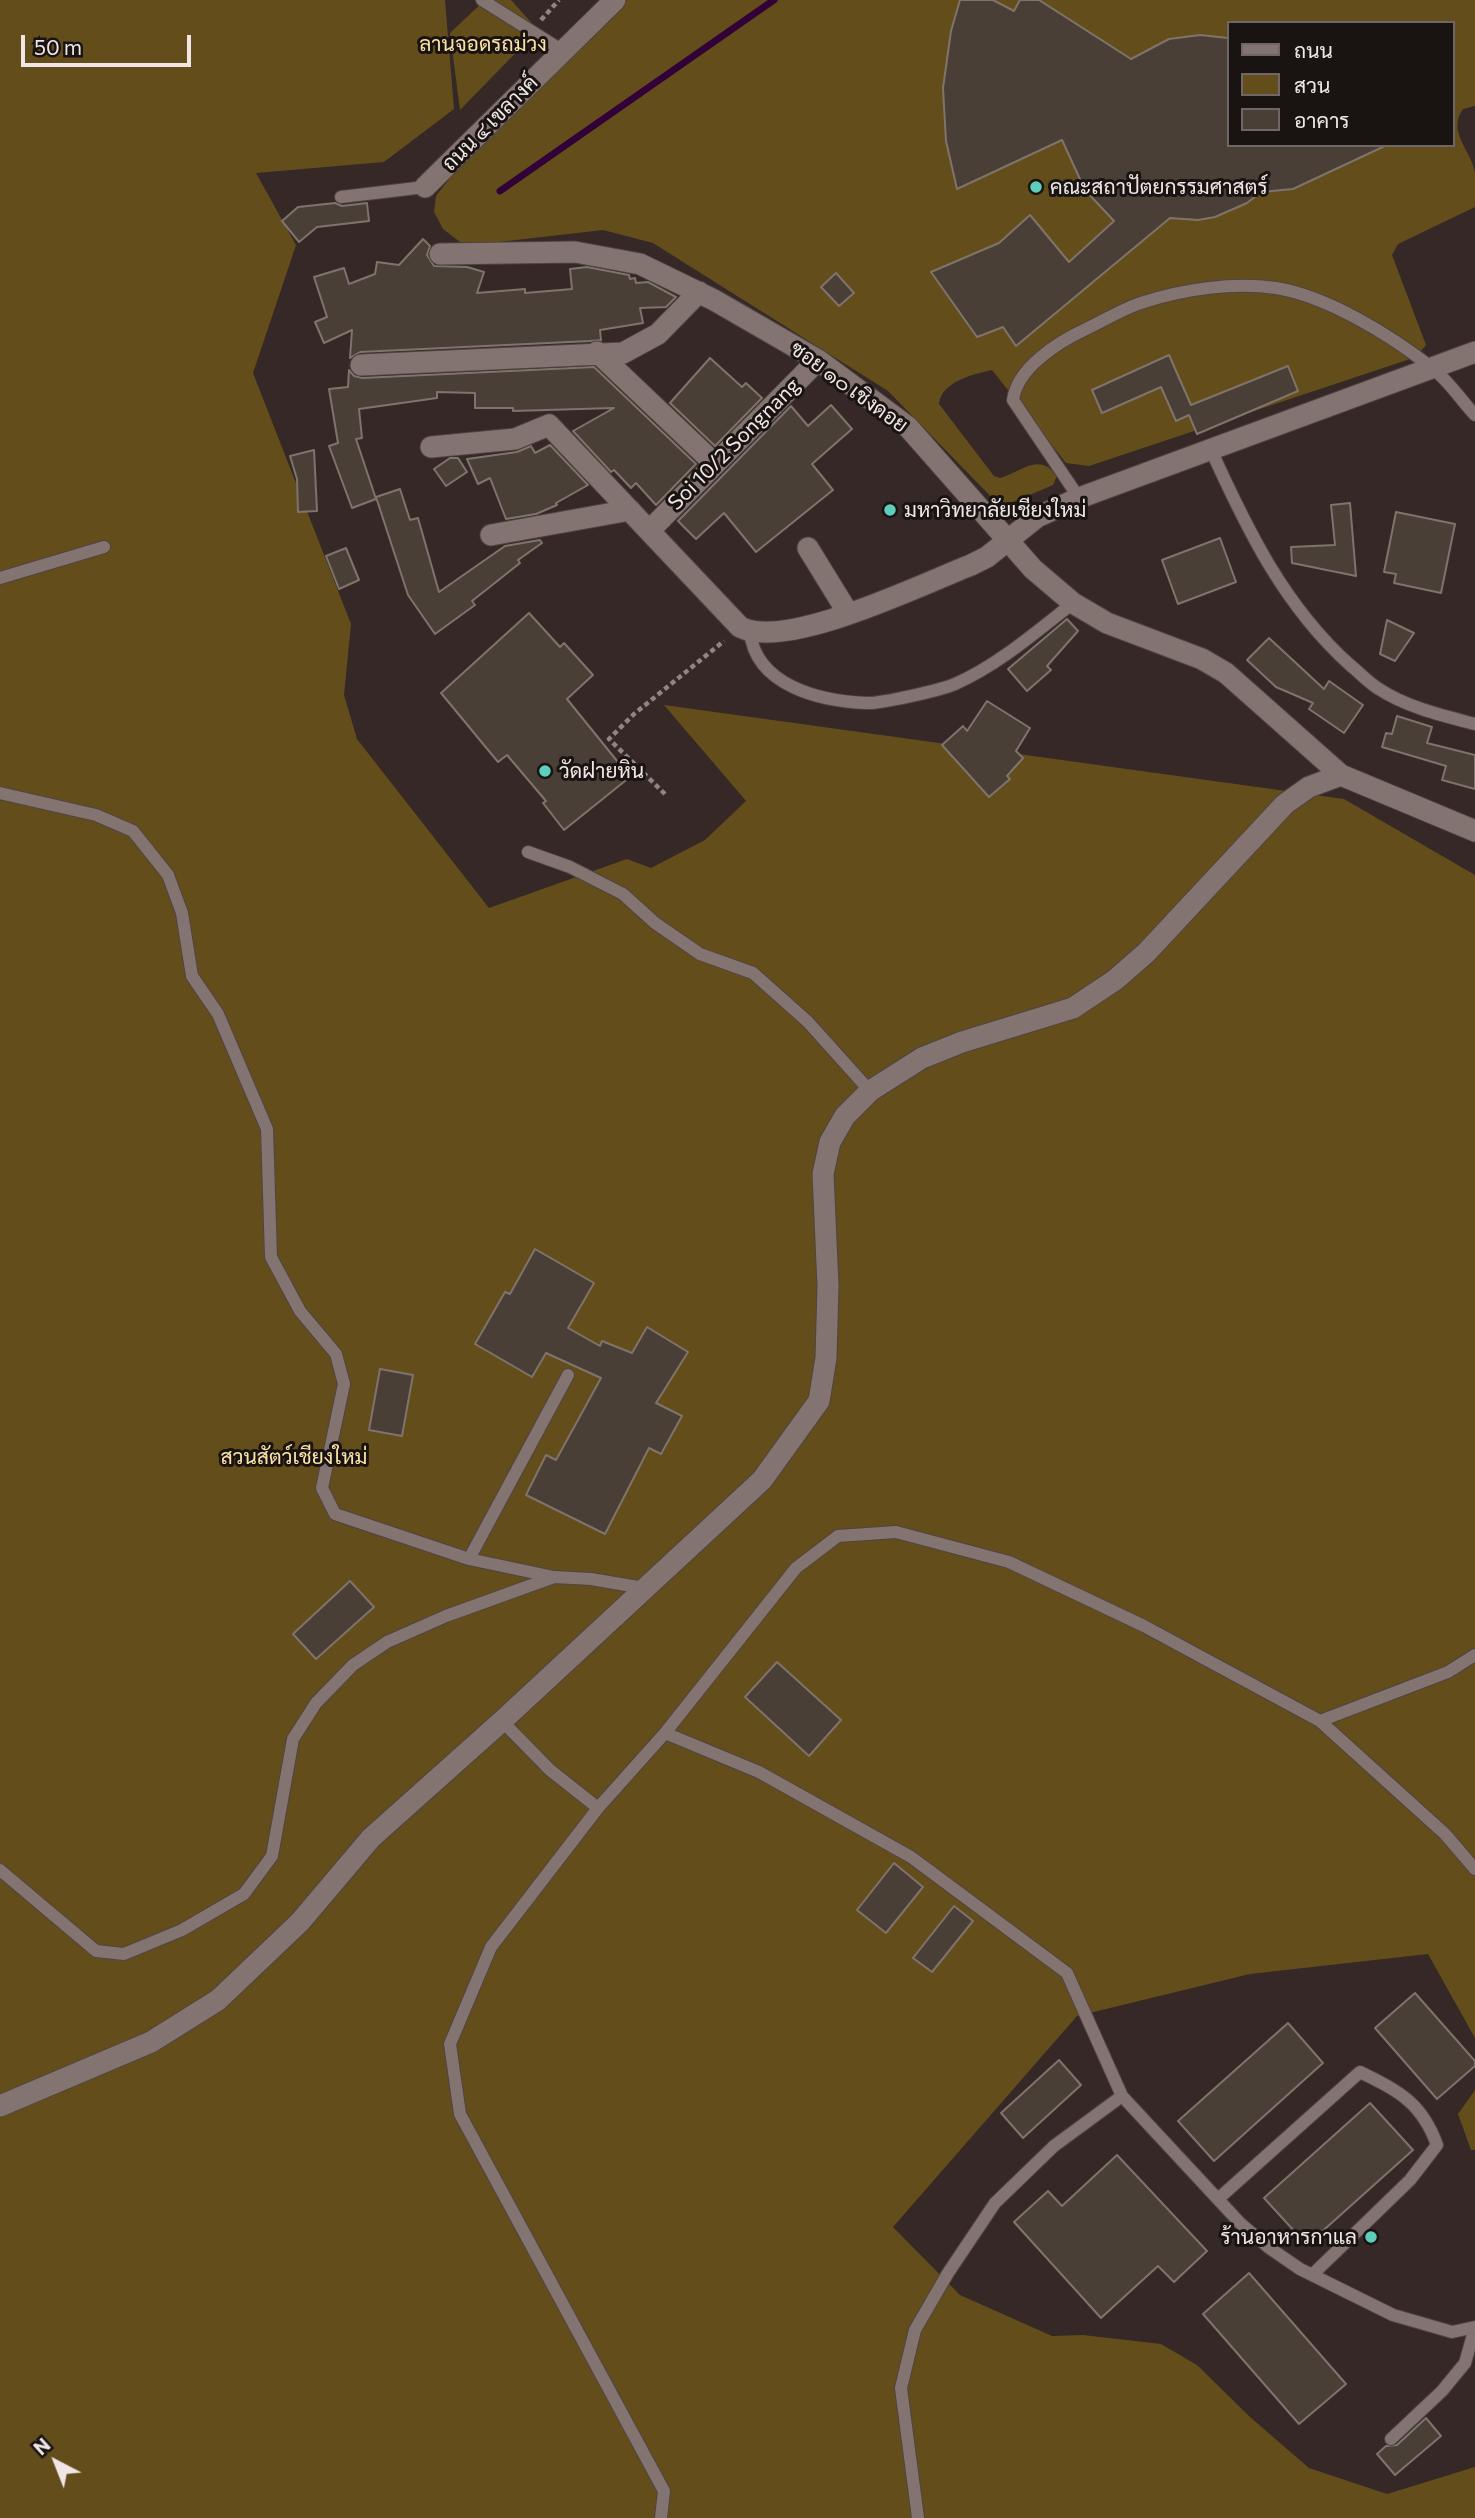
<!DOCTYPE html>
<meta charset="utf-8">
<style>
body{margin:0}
#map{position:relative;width:1475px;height:2518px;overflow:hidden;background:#352827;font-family:Commissioner,Sarabun,sans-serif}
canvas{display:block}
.legend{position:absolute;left:1227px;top:21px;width:228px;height:126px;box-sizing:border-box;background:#191312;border:2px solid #6f6766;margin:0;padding:9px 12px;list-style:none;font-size:21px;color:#efe6e5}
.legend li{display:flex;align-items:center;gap:14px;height:35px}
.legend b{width:35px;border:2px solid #6f6766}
.north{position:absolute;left:21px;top:2427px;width:70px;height:70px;-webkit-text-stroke:5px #191312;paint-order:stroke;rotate:318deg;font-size:19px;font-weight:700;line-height:28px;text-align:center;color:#efe6e5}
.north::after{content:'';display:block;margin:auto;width:24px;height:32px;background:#efe6e5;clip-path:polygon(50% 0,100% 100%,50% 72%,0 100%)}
.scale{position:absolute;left:21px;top:35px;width:170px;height:32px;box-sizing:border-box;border:4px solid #efe6e5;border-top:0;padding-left:9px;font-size:21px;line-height:24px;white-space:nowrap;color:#efe6e5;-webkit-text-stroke:5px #191312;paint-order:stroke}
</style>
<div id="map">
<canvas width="1475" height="2518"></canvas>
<ul class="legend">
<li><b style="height:9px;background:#837371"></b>ถนน</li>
<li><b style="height:19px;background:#634e1b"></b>สวน</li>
<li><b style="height:19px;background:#4a3f37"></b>อาคาร</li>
</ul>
<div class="north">N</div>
<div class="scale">50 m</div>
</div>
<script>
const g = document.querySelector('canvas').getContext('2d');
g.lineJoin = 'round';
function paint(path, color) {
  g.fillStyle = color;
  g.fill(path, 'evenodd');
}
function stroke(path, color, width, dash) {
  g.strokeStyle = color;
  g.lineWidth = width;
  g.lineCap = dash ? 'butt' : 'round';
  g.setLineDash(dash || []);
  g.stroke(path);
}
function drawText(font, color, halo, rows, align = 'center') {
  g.font = font + ' Commissioner,Sarabun,sans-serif';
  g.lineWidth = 6;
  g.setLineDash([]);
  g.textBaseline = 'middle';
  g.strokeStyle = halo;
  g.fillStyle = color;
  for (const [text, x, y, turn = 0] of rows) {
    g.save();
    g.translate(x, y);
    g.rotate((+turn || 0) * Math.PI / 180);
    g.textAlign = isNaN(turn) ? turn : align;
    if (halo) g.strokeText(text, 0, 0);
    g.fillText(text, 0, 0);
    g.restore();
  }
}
const green = new Path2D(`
 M0 0H445L454 109 384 162 256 173 296 245 253 373 351 624 344 695 357 739 489 908 627 859 651 868 705 840 746 801 664 705 1344 799 1475 875V2038L1428 1954 1250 1974 1077 2016 893 2227 960 2295 1052 2336 1083 2335 1161 2344 1197 2365 1250 2417 1309 2468 1387 2494 1475 2467V2518H0Z
 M485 0H511L538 30 460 110 450 33Z
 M627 0H1475V106L1463 109C1447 131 1470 149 1475 172 1475 183 1475 196 1475 207L1398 244 1392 255 1426 345 1416 357 1089 466 1066 463 992 370C973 374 941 382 939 404L994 476 1000 478C1023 471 1039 452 1057 476L1053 485 1001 507 888 391 653 243 603 230 481 244 460 242 443 229 434 212 436 196 453 174ZM1228 23H1452V145H1228Z
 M1475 2090V2150H1471L1458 2114Z`);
const stream = new Path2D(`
 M500 191 774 0`);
const building = new Path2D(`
 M960 0H993L1014 11 1020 0H1039L1131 59 1169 39 1200 35 1228 38V145H1387L1293 189 1261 192 1247 203 1215 217 1198 220 1170 218 1016 346 1003 327 977 337 931 272 999 243 1030 215 1069 262 1114 221 1085 190 1062 140 957 189 946 141 943 88 951 31Z
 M335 203 342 206 367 203 369 221 317 227 299 242 282 221 298 207Z
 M423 239 430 246 427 255 434 266 467 267 484 272 477 293 525 289V293L572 289 570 269 587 267 629 275 630 279 635 278 636 283 648 282 676 297 666 307 640 308 643 323 600 330 601 340 590 341 360 352 350 358 352 330 324 343 315 322 327 317 314 277 344 268 349 284 375 274 377 262 399 265Z
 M836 273 854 293 839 306 821 287Z
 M1169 355 1191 405 1288 366 1298 391 1197 434 1189 415 1176 421 1161 387 1102 413 1092 390Z
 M710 358 742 387 746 383 762 398 715 446 670 403Z
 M594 367 696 464 656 505 636 483 631 488 614 470 611 472 573 431 614 408 513 411V408H475V393L437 392V398L359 409 362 438 356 439 376 499 352 508 329 446 338 443 329 389 348 387 349 370 354 376 362 378Z
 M831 405 852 429 812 464 833 490 756 552 724 513 696 539 678 521 791 406 808 426Z
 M550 445 588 485 556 503 557 505 536 514 506 519 490 478 478 484 467 459 517 452 531 446 535 453Z
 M314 450 317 511 298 512 297 479 290 456Z
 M450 458H458L467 472 446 486 434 469Z
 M400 489 410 520 418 518 439 592 505 546 540 540 542 543 518 560 520 563 472 601 475 605 435 634 408 595 376 497Z
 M1350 503 1356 576 1292 563 1291 547 1335 545 1331 505Z
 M1396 512 1455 524 1441 593 1394 583 1396 574 1384 572Z
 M1220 538 1236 582 1178 604 1162 560Z
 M346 548 359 580 339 589 326 556Z
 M529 613 560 647 564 643 593 675 567 699 630 777 564 830 543 803 546 801 507 755 498 762 441 693Z
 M1067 619 1078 631 1047 666 1051 670 1027 691 1008 669Z
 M1387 620 1414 633 1395 661 1380 654Z
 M1269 638 1324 689 1329 681 1363 705 1344 733 1309 709 1313 703 1276 687 1247 660Z
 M987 701 1030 728 1016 751 1023 758 1007 776 1010 779 989 797 942 745 963 726 967 731Z
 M1397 716 1432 727 1427 743 1475 755V789L1442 780 1446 766 1382 747 1386 733 1392 734Z
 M535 1249 594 1283 568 1328 600 1346 602 1341 632 1353 647 1327 688 1352 656 1403 682 1416 661 1454 649 1448 605 1534 526 1495 546 1455 556 1460 601 1378 546 1353 532 1377 475 1344 505 1292 510 1294Z
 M380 1369 413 1375 402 1436 369 1430Z
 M350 1581 374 1607 316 1659 293 1634Z
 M777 1662 841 1720 809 1756 745 1697Z
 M894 1863 923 1887 886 1933 857 1910Z
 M954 1906 973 1921 932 1972 913 1958Z
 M1415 1993 1475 2061V2066L1437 2099 1375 2028Z
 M1288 2023 1323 2063 1214 2161 1178 2121Z
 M1059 2060 1081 2085 1023 2138 1001 2113Z
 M1370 2103 1413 2150 1307 2245 1264 2198Z
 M1117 2155 1207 2251 1174 2282 1158 2266 1101 2318 1014 2222 1048 2191 1062 2206Z
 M1249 2273 1346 2384 1299 2424 1203 2314Z
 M1426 2418 1441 2436 1395 2475 1377 2454 1386 2446 1397 2445Z`);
const path = new Path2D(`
 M541 20 559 0
 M665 794 609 739 634 714 724 641`);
const lane = new Path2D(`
 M482 0 563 51
 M341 197 425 187
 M1211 450C1247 529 1284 606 1350 665 1360 673 1369 683 1379 689 1406 707 1444 716 1475 724
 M1079 498 1013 400C1017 368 1058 342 1086 329 1105 320 1124 308 1144 302 1185 289 1233 282 1276 288 1327 296 1392 336 1432 368 1448 380 1461 400 1475 415
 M0 578 104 547
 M750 632C756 686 820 701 866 703 880 704 941 690 955 684 998 665 1036 632 1073 603
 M0 793 96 815 133 831 168 875 182 913 192 976 218 1014 267 1129 271 1257 300 1311 336 1354 344 1384 322 1488 335 1514 469 1559 554 1577
 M528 852 570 867 623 894 655 923 700 954 753 973 808 1022 870 1091
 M469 1559 568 1375
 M1475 1655 1448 1672 1320 1721 1445 1834 1475 1869
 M502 1721 550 1770 598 1808
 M665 1733 759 1772 911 1857 1067 1973 1122 2096 1240 2223 1268 2247 1300 2269 1393 2315 1452 2332 1475 2327
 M0 1870 96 1951 124 1954 182 1930 244 1894 272 1856 293 1739 316 1703 353 1665 387 1642 446 1616 554 1577 591 1579 644 1588
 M1218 2199 1360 2072C1399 2091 1422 2103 1437 2145L1410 2180 1312 2275
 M1391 2439 1442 2391 1465 2363 1475 2328
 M661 2518 664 2491 460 2114 450 2044 491 1947 598 1808 665 1733 796 1568 838 1536 896 1532 1009 1562 1144 1626 1320 1721
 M918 2518 901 2388 915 2330 948 2273 995 2203 1054 2146 1122 2096`);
const street = new Path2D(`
 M425 187 615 0
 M440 254 575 252 640 264 714 300 818 360 908 427 1033 569 1073 603 1107 623 1202 659 1226 673 1341 775 1475 831
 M597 352 715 464
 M361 365 623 353 658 334 699 292
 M431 447 515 439 549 425 740 627C786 651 922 584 971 565L987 557 1037 517 1079 498 1475 352
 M651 529 818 360
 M491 535 630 510
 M808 548 848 613
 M0 2106 151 2042 218 2000 300 1922 371 1838 502 1721 762 1480 819 1401 826 1358 828 1286 823 1174 830 1142 845 1116 870 1091 922 1058 962 1042 1073 1008 1115 980 1146 953 1285 804 1309 787 1341 775`);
const markers = [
 [1036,187,7,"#5dceb9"],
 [890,510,7,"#5dceb9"],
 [545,771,7,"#5dceb9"],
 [1371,2237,7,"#5dceb9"]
];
const parkNames = [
 ["ลานจอดรถม่วง",483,44],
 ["สวนสัตว์เชียงใหม่",294,1457]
];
const streetNames = [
 ["ถนน ๔ เขลางค์",490,123,-45],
 ["ซอย ๑๐ เชิงดอย",849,387,36],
 ["Soi 10/2 Songnang",734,444,-45]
];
const poiNames = [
 ["คณะสถาปัตยกรรมศาสตร์",1050,187],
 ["มหาวิทยาลัยเชียงใหม่",904,510],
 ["วัดฝายหิน",559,771],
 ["ร้านอาหารกาแล",1357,2237,"right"]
];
paint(green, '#634e1b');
stroke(stream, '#320138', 7);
paint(building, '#4a3f37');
stroke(building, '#7f736b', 2);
stroke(lane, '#4f4443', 14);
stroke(street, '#4f4443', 23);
stroke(path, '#908584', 4.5, [5, 3.5]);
stroke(lane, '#837371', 12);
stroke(street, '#837371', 21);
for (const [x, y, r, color] of markers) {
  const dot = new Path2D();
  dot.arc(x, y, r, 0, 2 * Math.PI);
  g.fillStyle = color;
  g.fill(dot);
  stroke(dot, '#191312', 2.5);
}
drawText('21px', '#fce2a6', '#191312', parkNames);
drawText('21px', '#efe6e5', '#191312', streetNames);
drawText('21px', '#efe6e5', '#191312', poiNames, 'left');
</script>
